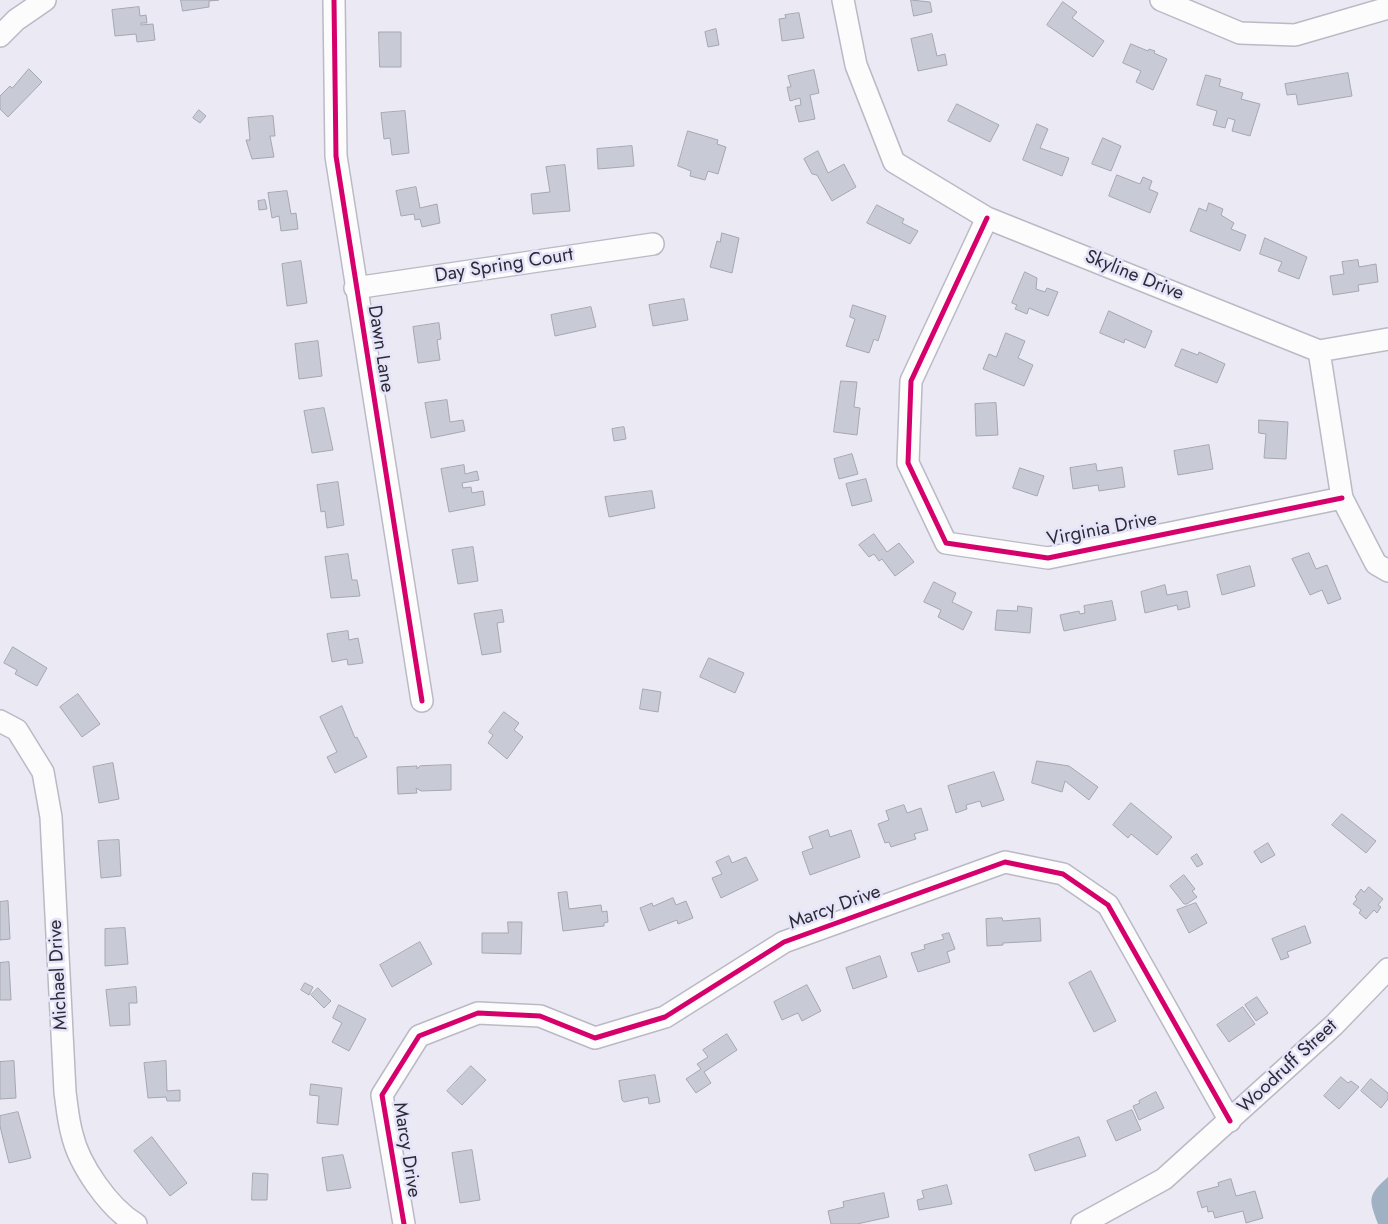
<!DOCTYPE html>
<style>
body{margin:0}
canvas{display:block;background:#eae9f4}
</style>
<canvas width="1388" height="1224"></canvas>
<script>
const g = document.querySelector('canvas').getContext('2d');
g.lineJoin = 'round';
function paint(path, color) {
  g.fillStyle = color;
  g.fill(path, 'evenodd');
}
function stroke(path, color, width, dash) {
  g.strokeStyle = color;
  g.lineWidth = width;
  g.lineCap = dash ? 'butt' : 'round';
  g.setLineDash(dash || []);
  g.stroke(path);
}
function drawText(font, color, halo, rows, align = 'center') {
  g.font = font + ' Jost,sans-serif';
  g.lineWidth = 5;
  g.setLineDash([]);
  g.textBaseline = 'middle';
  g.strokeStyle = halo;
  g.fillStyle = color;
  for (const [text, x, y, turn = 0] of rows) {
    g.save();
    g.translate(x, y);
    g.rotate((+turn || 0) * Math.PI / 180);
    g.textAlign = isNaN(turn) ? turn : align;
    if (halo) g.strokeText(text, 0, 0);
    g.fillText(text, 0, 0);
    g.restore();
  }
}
const water = new Path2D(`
 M1388 1177V1224H1378C1368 1198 1368 1195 1388 1177Z`);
const building = new Path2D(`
 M181 0H219L209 1V7L183 11Z
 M911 0 930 2 932 12 914 16Z
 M1063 2 1077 12 1072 18 1104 41 1093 57 1047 25Z
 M139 7 140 16 146 15 147 23H141V25L153 24 155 40 137 42 136 34 115 36 112 10Z
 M799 13 804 38 782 41 779 19 786 18 785 15Z
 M716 29 719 45 708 47 705 32Z
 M379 32H401V67H380Z
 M932 34 937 56 945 54 947 65 918 71 911 39Z
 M1131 44 1148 51 1149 49 1155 51 1154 53 1167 59 1153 90 1136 82 1141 71 1123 63Z
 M29 69 42 82 8 117 0 109V96L10 86 12 88Z
 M814 70 819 93 810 95 815 119 799 122 795 106 801 105 800 98 790 101 787 87H791L788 76Z
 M1348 73 1352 96 1298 105 1296 94 1287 95 1285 84Z
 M1206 75 1221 79 1219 86 1243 93 1241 99 1260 104 1250 136 1232 131 1235 120 1228 118 1225 128 1213 125 1217 111 1197 105Z
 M957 104 999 125 990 142 948 121Z
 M199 110 206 116 200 123 193 118Z
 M405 111 409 153 392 155 390 138 384 139 381 113Z
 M273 116 275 136H270L274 157 252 159 246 140H250L248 118Z
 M1037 124 1048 129 1040 148 1069 158 1062 176 1023 160Z
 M688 131 718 140 717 144 726 147 718 174 708 171 705 180 690 176 691 171 678 166Z
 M1103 138 1121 146 1111 171 1092 164Z
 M632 146 634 166 598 169 597 149Z
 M818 151 828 173 844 164 856 187 832 201 817 175 812 174 804 159Z
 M565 165 570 211 533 214 531 194 550 192 546 167Z
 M1117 175 1140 184 1143 177 1152 181 1149 189 1158 193 1150 213 1109 196Z
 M416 187 420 208 437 204 440 223 422 227 420 219 415 220 414 214 401 216 396 191Z
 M287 191 291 214 296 213 298 229 281 231 279 216 272 218 268 193Z
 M265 200 267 209 259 210 258 201Z
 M1209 203 1223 209 1221 215 1234 223 1231 229 1246 235 1240 251 1190 231 1199 208 1206 211Z
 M877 205 904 219 902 223 918 231 910 244 867 223Z
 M722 233 739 238 732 273 710 267 717 241 720 242Z
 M1265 238 1307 257 1299 279 1278 271 1282 262 1260 254Z
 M1358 260 1359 267 1376 264 1378 282 1358 285 1359 291 1333 295 1330 276 1344 274 1342 262Z
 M301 261 307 303 287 306 282 264Z
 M1025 272 1037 278 1036 289 1045 292 1047 288 1058 292 1048 316 1029 308 1027 314 1015 309 1017 305 1012 303Z
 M684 299 688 320 653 326 649 305Z
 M853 305 886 316 878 341 874 339 869 353 846 346 855 319 850 317Z
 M591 307 596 327 555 336 551 315Z
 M1109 311 1152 331 1145 348 1125 339 1124 343 1100 333Z
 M439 323 441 339 437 340 440 360 418 363 413 327Z
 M1006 333 1025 341 1018 358 1033 365 1024 386 983 369 989 354 996 357Z
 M318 341 322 376 299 379 295 344Z
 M1182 349 1198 355 1199 352 1225 364 1217 383 1175 366Z
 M841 381 857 382 854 407 860 408 857 435 834 432Z
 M447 400 450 422 463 420 465 431 431 438 425 403Z
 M996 403 998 435 976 436 975 404Z
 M324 408 333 450 312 453 304 411Z
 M1259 420 1288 422 1286 459 1264 458 1266 434 1259 433Z
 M624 427 626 439 614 441 612 429Z
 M1209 445 1213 469 1178 475 1174 451Z
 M852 454 858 474 839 479 834 459Z
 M1096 464 1097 471 1122 467 1125 487 1099 491 1098 485 1073 489 1070 468Z
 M464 465 465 474 477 471 479 480 462 483 463 488 471 487 472 493 483 491 485 505 449 512 441 469Z
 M1020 468 1044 476 1037 496 1013 488Z
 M866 479 872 501 852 506 846 484Z
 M338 482 344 525 327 528 325 511 321 512 317 485Z
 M652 491 655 508 609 517 605 497Z
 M874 534 887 552 899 543 914 562 895 576 882 559 879 561 874 554 869 557 859 545Z
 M473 547 478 581 458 584 452 550Z
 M1309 553 1316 569 1327 565 1341 599 1328 604 1322 590 1310 595 1292 559Z
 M348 554 352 580H357L360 596 331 598 325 557Z
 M1250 566 1255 586 1222 595 1217 575Z
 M934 582 956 593 952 602 972 612 963 630 938 617 941 610 924 602Z
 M1165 585 1167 595 1187 591 1190 607 1178 610 1177 605 1145 613 1141 592Z
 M1112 601 1116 620 1064 631 1060 615 1079 611 1080 614 1085 613 1084 606Z
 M1018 606 1032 608 1030 633 995 630 997 610 1017 611Z
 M502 610 504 622 497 623 501 652 482 655 474 614Z
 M348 631 349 640 358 638 363 663 348 665 347 659 332 662 327 634Z
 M13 647 47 668 37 686 15 674 17 670 4 663Z
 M709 658 744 673 735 693 700 677Z
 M643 689 661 692 658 712 640 709Z
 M78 694 100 724 82 737 60 707Z
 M342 706 355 738 357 737 367 757 335 773 327 757 337 752 320 717Z
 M504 712 519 723 514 730 523 737 507 759 488 743 493 735 489 732Z
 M1037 761 1069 766 1098 787 1089 800 1065 781 1062 792 1032 783Z
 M113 763 119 799 99 803 93 767Z
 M451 765V790L421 791 416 788 417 793 398 794 397 767 417 766V769L420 766Z
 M994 772 1004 800 982 807 980 801 966 805 967 809 956 813 948 786Z
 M1131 803 1172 837 1157 855 1131 834 1128 838 1113 825Z
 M904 805 907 813 921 808 928 830 914 834 916 839 891 847 889 842 885 843 878 824 889 820 886 811Z
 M1342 814 1376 841 1366 853 1332 825Z
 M828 830 830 837 851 830 860 857 810 875 802 852 813 848 809 837Z
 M119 840 121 876 101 878 98 841Z
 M1268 843 1275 855 1261 863 1254 852Z
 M1197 854 1203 864 1197 867 1191 858Z
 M729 856 732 863 746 857 758 880 721 898 712 878 722 874 716 862Z
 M1184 875 1195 889 1192 891 1197 897 1187 904H1184L1170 886Z
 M1369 887 1383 899 1378 905 1381 907 1377 913 1374 910 1366 919 1359 913 1361 910 1353 904 1357 899 1355 897 1361 889 1364 892Z
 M567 892 569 909 601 905 602 912 607 911 608 922 604 923V926L563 931 558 893Z
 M673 898 676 905 686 901 693 918 678 924 677 920 649 931 640 908 652 903 653 906Z
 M8 901 10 939 0 940V902Z
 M1196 903 1207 923 1189 933 1177 910Z
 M1002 918 1003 921 1040 918 1041 941 1003 943V945L987 946 986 919Z
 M508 922H522L521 954 482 953V933H508Z
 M1305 926 1311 943 1287 952 1289 957 1281 960 1272 939Z
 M125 928 128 964 105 966V929Z
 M949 933 955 949 947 952 950 962 918 972 911 953 925 949 924 945 944 939 942 935Z
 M420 942 432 964 392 987 380 965Z
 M880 956 887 977 853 989 846 968Z
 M9 962 11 1000H0V963Z
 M1091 971 1116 1021 1094 1032 1069 983Z
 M305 983 313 987 309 995 301 990Z
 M807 985 821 1011 802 1021 798 1013 782 1020 774 1002Z
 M136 987 137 1003H129L130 1025 110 1026 106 990Z
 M318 988 331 1001 324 1008 311 995Z
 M1257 997 1268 1013 1256 1021 1245 1005Z
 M339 1005 366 1019 349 1051 332 1042 342 1023 333 1018Z
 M1243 1007 1255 1024 1229 1042 1217 1025Z
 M727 1034 737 1050 704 1072 711 1083 696 1093 686 1079 701 1069 697 1064 708 1057 703 1050Z
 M14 1061 16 1098 0 1099V1062Z
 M166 1061 167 1091 180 1090V1101H167L166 1097 148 1098 144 1063Z
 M471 1066 486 1080 462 1105 447 1091Z
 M655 1075 660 1102 649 1104 648 1097 624 1102 622 1100 619 1081Z
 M1341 1077 1348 1083 1351 1081 1359 1087 1339 1109 1324 1096Z
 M1371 1079 1388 1093V1099L1381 1108 1361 1091Z
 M311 1084 342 1088 338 1125 317 1123 319 1096 310 1095Z
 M1156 1092 1164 1108 1139 1120 1133 1106 1140 1103 1139 1101Z
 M1132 1110 1141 1130 1116 1141 1107 1121Z
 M18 1112 31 1158 9 1163 0 1126V1116Z
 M152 1137 187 1183 170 1196 134 1151Z
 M1079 1137 1086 1156 1035 1171 1029 1155Z
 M472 1150 480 1200 460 1203 452 1153Z
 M343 1155 351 1188 327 1191 322 1158Z
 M253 1173 268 1174 267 1200H252Z
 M1231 1179 1236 1196 1255 1191 1263 1218 1246 1223 1243 1211 1215 1218 1213 1211 1208 1212 1207 1206 1202 1208 1197 1192 1219 1186 1218 1183Z
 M947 1185 952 1204 919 1210 917 1200 924 1198 922 1191Z
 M884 1193 889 1217 857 1224H831L828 1211 844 1207 843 1202Z`);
const minor = new Path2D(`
 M334 0 336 156 422 701
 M843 0 856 65 894 162 987 218 1319 351
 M1161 0 1240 33 1295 35 1388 8
 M0 36 16 20 45 0
 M987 218 911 381 908 463 946 543 1048 558 1342 498
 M355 288 653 244
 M1319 351 1342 498 1376 564 1388 571
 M1319 351 1388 339
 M0 721 17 730 43 772 51 817 65 1092C67 1106 68 1120 72 1134 79 1165 109 1208 136 1224
 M404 1224 382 1095 419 1036 478 1013 540 1016 595 1038 665 1017 784 942 1005 862 1063 874 1108 905 1230 1121
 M1082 1224 1164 1179 1334 1025 1388 969`);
const cycleway = new Path2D(`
 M334 0 336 156 422 701
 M987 218 911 381 908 463 946 543 1048 558 1342 498
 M404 1224 382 1095 419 1036 478 1013 540 1016 595 1038 665 1017 784 942 1005 862 1063 874 1108 905 1230 1121`);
const streetNames = [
 ["Day Spring Court",504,266,-9],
 ["Skyline Drive",1134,276,22],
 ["Dawn Lane",380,349,81],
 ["Virginia Drive",1102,530,-11],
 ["Marcy Drive",835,908,-20],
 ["Michael Drive",59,975,-93],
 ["Woodruff Street",1288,1067,-43],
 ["Marcy Drive",406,1150,81]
];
paint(water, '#a0b1c4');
paint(building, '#c8cad5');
stroke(building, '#a5a7b1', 1);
stroke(minor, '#bbb9c5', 24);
stroke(minor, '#fcfcfd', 21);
stroke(cycleway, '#d6006c', 5);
drawText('19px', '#2d2b38', '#e6e4f9', streetNames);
</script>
